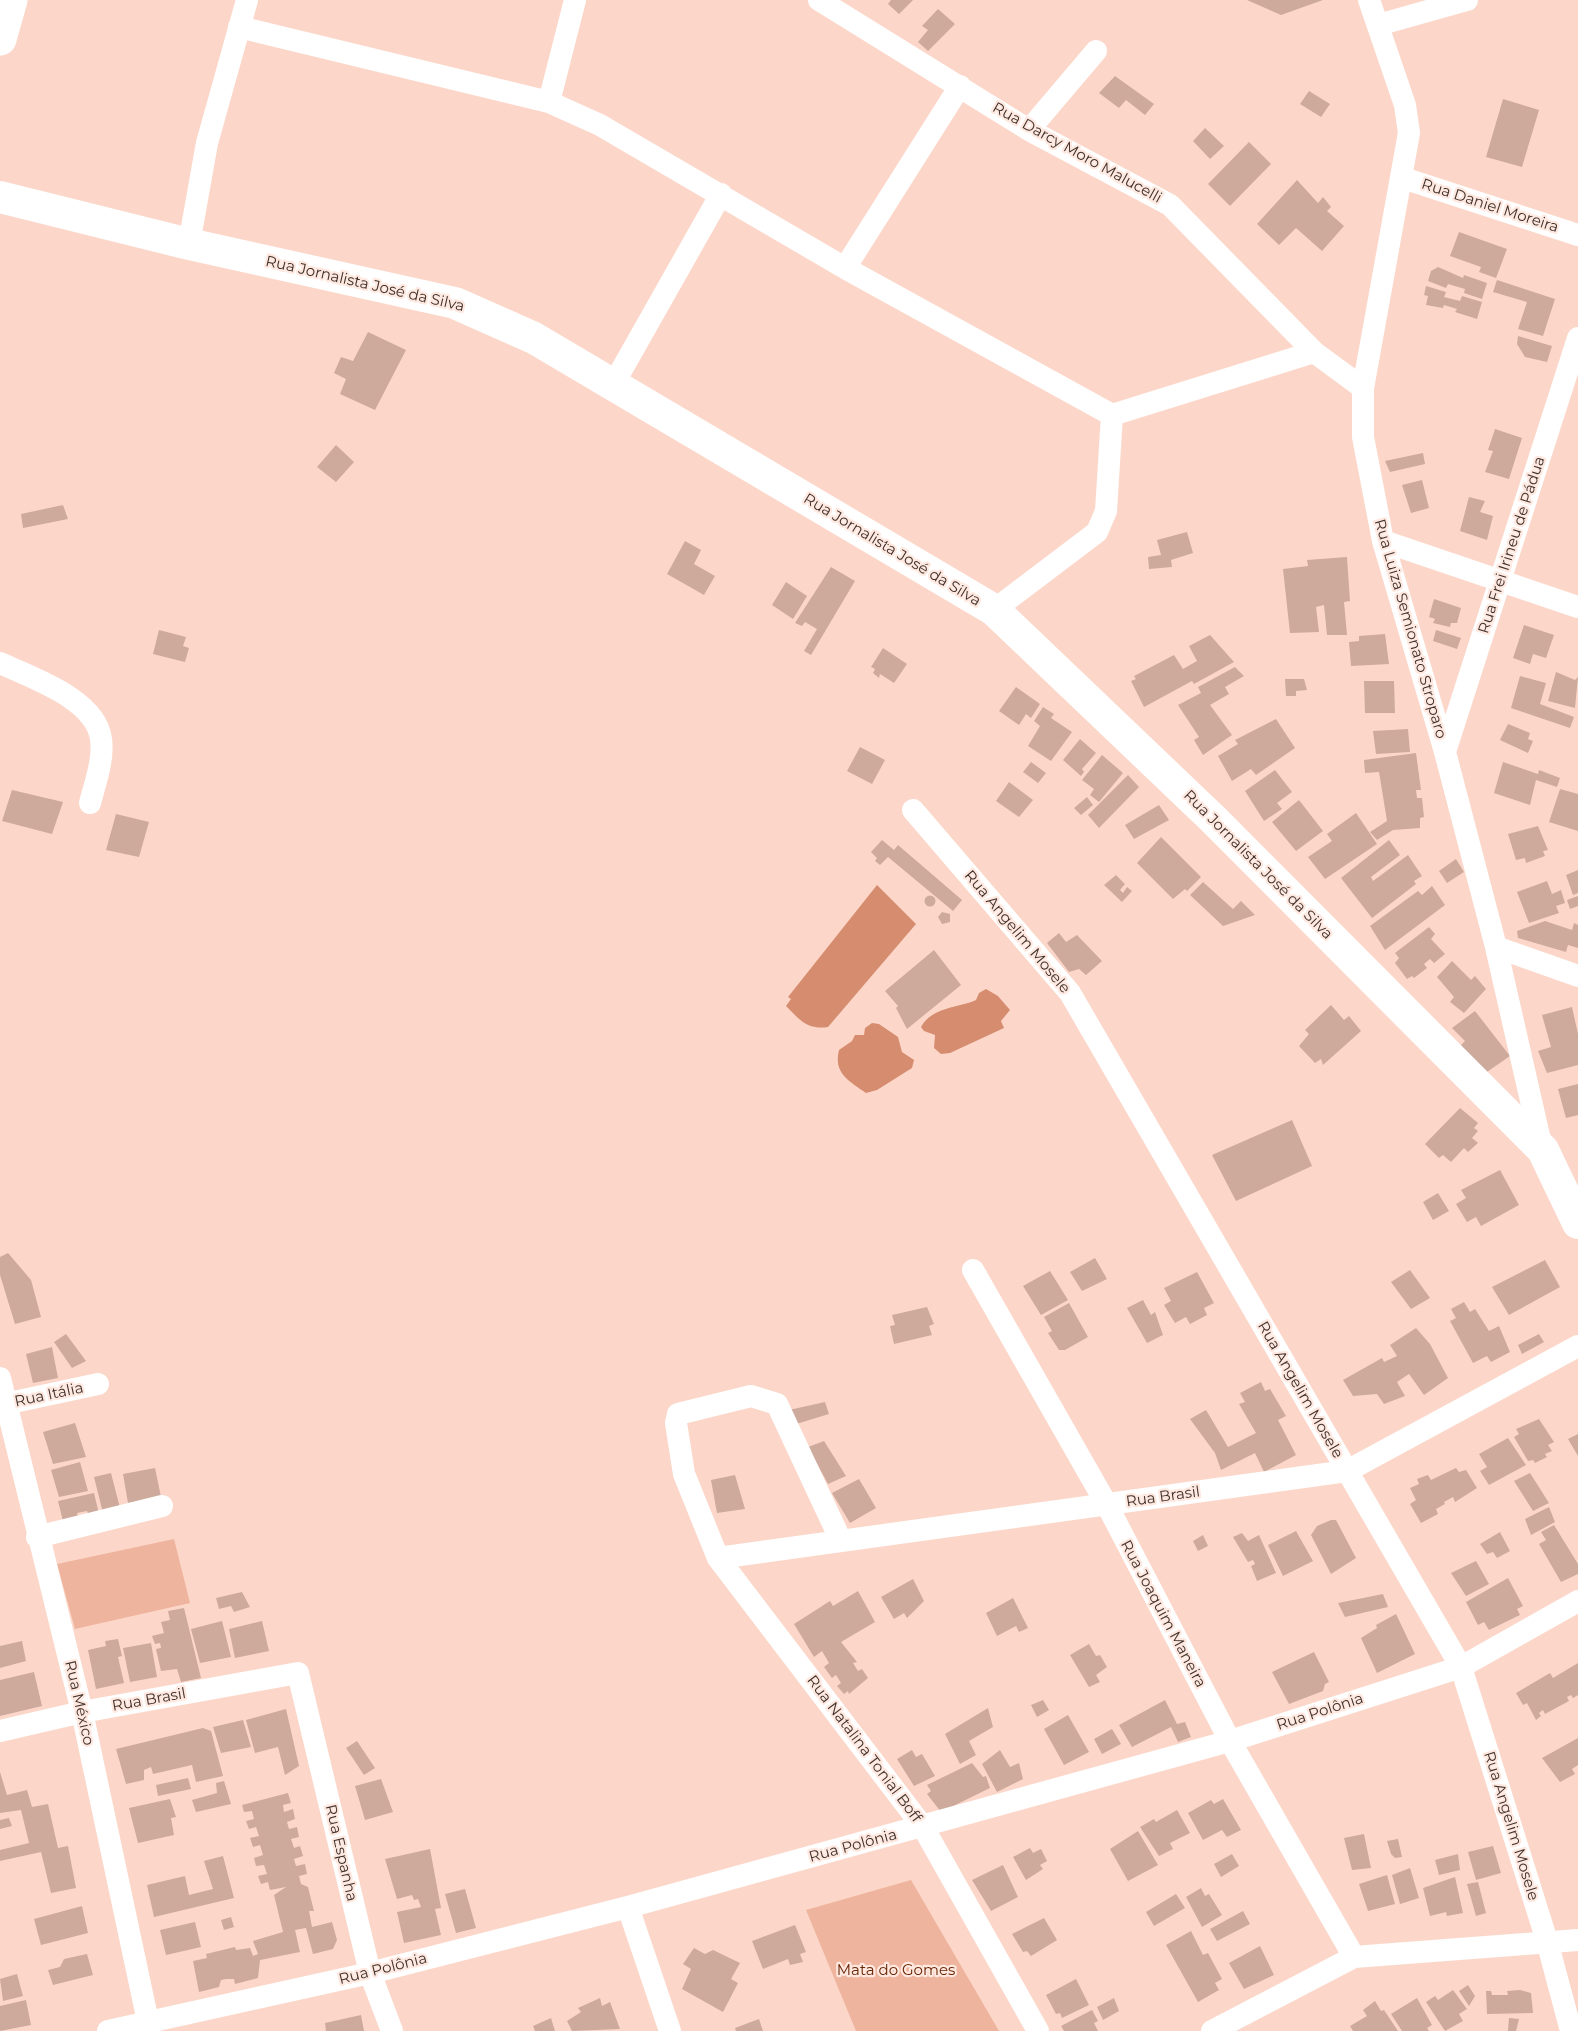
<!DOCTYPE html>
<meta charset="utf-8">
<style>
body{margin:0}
canvas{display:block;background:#fcd7c9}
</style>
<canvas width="1578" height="2031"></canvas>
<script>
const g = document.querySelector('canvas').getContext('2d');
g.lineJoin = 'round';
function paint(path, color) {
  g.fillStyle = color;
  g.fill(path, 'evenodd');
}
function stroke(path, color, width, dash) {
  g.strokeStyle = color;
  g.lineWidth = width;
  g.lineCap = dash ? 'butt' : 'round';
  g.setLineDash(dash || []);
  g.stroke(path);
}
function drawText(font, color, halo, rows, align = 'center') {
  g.font = font + ' Montserrat,sans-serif';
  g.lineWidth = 4.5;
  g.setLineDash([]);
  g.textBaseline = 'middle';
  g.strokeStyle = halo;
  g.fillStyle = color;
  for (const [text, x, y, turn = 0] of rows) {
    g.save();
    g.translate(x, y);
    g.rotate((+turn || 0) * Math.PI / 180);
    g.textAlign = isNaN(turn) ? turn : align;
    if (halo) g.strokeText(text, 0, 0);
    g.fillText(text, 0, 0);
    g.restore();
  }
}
const green = new Path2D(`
 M174 1539 190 1603 75 1629 57 1564Z
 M911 1880 999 2031H856L806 1910Z`);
const water = new Path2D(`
 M877 885 916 924 828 1027C807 1030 800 1020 786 1006L791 999 788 997Z
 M986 989 998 996 1010 1010 1001 1021 1004 1028 950 1053 941 1054 934 1048 935 1035 924 1031 921 1027C932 1007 958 1008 976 1000L979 993Z
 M872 1023 879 1024 898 1037 902 1052 914 1060 912 1068 877 1090 866 1093C849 1081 833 1073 839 1050L852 1041 855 1035H864L865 1028Z`);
const building = new Path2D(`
 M891 0H913L899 14 888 4Z
 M1247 0H1323L1281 15Z
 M938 9 955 24 928 51 918 42 928 30 922 26Z
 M1115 76 1154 104 1145 115 1126 100 1119 108 1099 93Z
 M1309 91 1330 104 1321 117 1300 104Z
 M1503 99 1539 110 1522 167 1486 157Z
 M1205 128 1224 146 1210 159 1193 141Z
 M1249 142 1271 164 1230 206 1208 184Z
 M1297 180 1318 203 1323 197 1331 207 1327 211 1344 226 1322 251 1296 228 1279 245 1257 224Z
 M1459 232 1507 249 1496 278 1479 272 1481 267 1450 256Z
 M1438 267 1463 278 1464 275 1487 283 1482 299 1464 293 1465 289 1448 284 1446 288 1428 281 1431 271Z
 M1497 280 1555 299 1543 336 1518 329 1527 302 1493 292Z
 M1426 286 1446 292 1444 297 1460 301 1462 296 1482 302 1477 319 1455 312 1457 309 1444 305 1443 308 1426 305 1428 296 1424 295Z
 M368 332 406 350 375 410 340 394 346 379 334 373 341 357 353 361Z
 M1518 336 1552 346 1547 362 1525 357 1517 344Z
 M1495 429 1522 438 1509 479 1485 472 1493 451 1488 450Z
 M336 445 354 462 336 482 317 467Z
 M1423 453 1425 464 1390 472 1385 461Z
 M1422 480 1429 508 1411 513 1402 485Z
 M1469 497 1485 501 1480 512 1493 516 1487 540 1460 531Z
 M63 505 68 519 23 528 21 514Z
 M1187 532 1193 553 1171 560 1172 567 1149 569 1148 557 1161 555 1157 540Z
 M685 541 701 550 694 564 715 576 704 595 667 574Z
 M1347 557 1350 601 1344 602 1347 635H1327L1324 605 1316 607 1319 632 1290 633 1283 569 1308 566 1307 560Z
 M831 567 855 581 811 655 804 651 817 629 805 622 802 626 795 623Z
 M786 582 807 596 793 619 772 605Z
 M1434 599 1461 608 1457 623H1451L1450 627 1433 623 1435 619 1429 617Z
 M1524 625 1554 635 1546 658 1533 654 1530 664 1513 658Z
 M159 630 186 637 183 646 189 648 185 662 153 654Z
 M1436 630 1461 638 1457 649 1433 641Z
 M1385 634 1389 664 1351 666 1349 642 1359 641V636Z
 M1210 635 1234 662 1194 684 1192 681 1144 707 1131 681 1136 679 1134 676 1174 655 1183 669 1197 661 1189 646Z
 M883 648 907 664 894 683 880 674 879 678 873 673 875 669 871 667Z
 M1235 667 1244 676 1225 687 1229 694 1210 705 1232 735 1203 755 1194 740 1199 737 1178 705 1201 693 1198 687Z
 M1556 672 1575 680 1578 677 1575 708 1548 701Z
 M1520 676 1546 683 1540 704 1574 717 1570 728 1511 708Z
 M1285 679H1304L1307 690 1296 691V696H1286Z
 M1364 681H1394L1395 713H1365Z
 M1016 687 1040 704 1031 718 1026 714 1019 725 999 711Z
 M1043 707 1054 714 1051 718 1072 732 1051 761 1028 746 1040 726 1034 721Z
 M1276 719 1295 748 1256 775 1251 769 1232 781 1218 756 1238 744 1235 740Z
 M1508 724 1530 733 1528 739 1533 741 1528 753 1500 740Z
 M1408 729 1410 752 1376 754 1373 731Z
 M1080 739 1096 753 1082 769 1084 772 1081 776 1063 760Z
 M860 747 885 760 872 784 847 771Z
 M1416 753 1421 790H1416L1417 798H1422L1424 817 1420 818V828L1393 830 1377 840 1370 832 1387 821 1379 772 1365 773 1364 760Z
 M1102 755 1123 773 1099 802 1090 795 1094 789 1082 780Z
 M1031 762 1046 773 1038 783 1023 772Z
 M1503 762 1538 774 1539 770 1560 778 1557 787 1536 780 1530 805 1494 793Z
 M1275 770 1292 792 1277 803 1282 809 1264 821 1245 791Z
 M1128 775 1139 787 1099 828 1088 815Z
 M1009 782 1033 800 1019 817 996 801Z
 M1560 789 1578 794V831L1549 822Z
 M12 790 63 802 52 834 2 821Z
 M1087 797 1093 805 1081 815 1074 808Z
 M1299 800 1323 831 1296 851 1272 822Z
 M1159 805 1169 820 1134 839 1125 825Z
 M1356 813 1377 844 1325 879 1308 857 1332 841 1327 834Z
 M116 814 149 822 139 857 106 850Z
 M1538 826 1548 850 1543 851 1545 856 1526 863 1525 858 1516 860 1508 834Z
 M1161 837 1201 877 1187 891 1185 889 1173 899 1137 863Z
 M882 840 894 850 898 845 962 900 953 911 888 857 880 865 875 861 877 858 871 852Z
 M1389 840 1400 855 1371 877 1373 881 1408 855 1422 876 1414 881 1416 884 1372 918 1341 878Z
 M1456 859 1464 872 1447 883 1439 871Z
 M1578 870V893L1573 895 1566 875Z
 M1116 875 1125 884 1120 890 1123 893 1127 887 1132 891 1122 902 1104 885Z
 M1547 881 1552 894 1561 890 1565 903 1556 906 1559 913 1529 923 1517 892Z
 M1203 882 1233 909 1241 901 1255 915 1223 926 1190 895Z
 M1432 886 1445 905 1385 950 1370 926 1418 891 1422 895Z
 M924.5 901a5.5 5.5 0 1 1 11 0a5.5 5.5 0 1 1-11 0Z
 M1578 896V906L1570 909 1567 900Z
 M942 912 950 914V922L942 924 938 917Z
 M1545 921 1572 930 1574 923 1578 925V948L1568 945 1566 952 1518 938 1517 931Z
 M1429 927 1435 934 1431 939 1445 954 1434 963 1430 959 1424 964 1427 968 1414 978 1412 976 1407 979 1395 963 1399 958 1395 953Z
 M1059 933 1066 942 1077 935 1102 961 1086 975 1079 969 1069 972 1047 943Z
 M934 950 961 985 907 1029 896 1008 898 1006 885 991Z
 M1452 961 1471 980 1475 976 1486 989 1464 1013 1450 1002 1454 997 1437 977Z
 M1331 1005 1344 1020 1349 1016 1361 1031 1323 1065 1321 1059 1315 1063 1299 1046 1309 1034 1305 1030Z
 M1572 1007 1578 1034V1065L1547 1073 1538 1051 1551 1047 1542 1015Z
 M1475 1011 1510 1056 1484 1074 1460 1046 1465 1041 1452 1028Z
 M1578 1084V1115L1566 1118 1558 1089Z
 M1460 1108 1478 1123 1474 1128 1478 1131 1472 1138 1478 1143 1468 1152 1464 1148 1451 1162 1443 1155 1439 1158 1425 1144Z
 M1292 1120 1312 1166 1236 1201 1212 1155Z
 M1500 1170 1519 1205 1481 1226 1476 1217 1467 1222 1456 1204 1466 1198 1461 1190Z
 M1438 1193 1449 1211 1433 1220 1423 1202Z
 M8 1253 31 1280 41 1317 15 1324 0 1275V1257Z
 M1095 1258 1107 1279 1082 1291 1070 1272Z
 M1545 1260 1560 1287 1509 1315 1492 1287Z
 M1410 1270 1430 1298 1411 1309 1391 1282Z
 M1050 1271 1068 1300 1041 1315 1023 1286Z
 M1197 1272 1214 1303 1204 1308 1207 1315 1190 1324 1186 1317 1175 1323 1164 1305 1171 1301 1164 1288Z
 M1143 1300 1151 1315 1155 1312 1163 1335 1147 1343 1127 1308Z
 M1464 1302 1470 1312 1475 1309 1489 1331 1499 1326 1510 1352 1491 1362 1487 1356 1473 1363 1450 1321 1456 1318 1451 1309Z
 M1069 1303 1088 1337 1065 1350H1059L1048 1333 1052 1331 1044 1317Z
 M927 1307 934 1324 929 1326 932 1335 894 1344 890 1326 895 1325 892 1315Z
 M1416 1328 1430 1344 1448 1378 1424 1395 1409 1374 1397 1382 1405 1396 1384 1404 1377 1394 1353 1396 1343 1380 1382 1358 1384 1362 1397 1356 1390 1345Z
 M66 1334 86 1361 72 1368 54 1342Z
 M1539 1334 1544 1342 1522 1354 1518 1345Z
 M52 1347 58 1378 33 1383 26 1354Z
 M1261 1382 1265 1391 1270 1389 1286 1416 1278 1420 1296 1455 1264 1472 1255 1453 1221 1470 1215 1453 1190 1419 1206 1410 1228 1447 1256 1433 1239 1404 1245 1402 1240 1393Z
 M825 1402 829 1414 793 1425 789 1410Z
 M1539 1419 1554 1442 1548 1445 1552 1451 1545 1454 1547 1457 1535 1463 1533 1460 1528 1461 1514 1437 1519 1434 1516 1429Z
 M75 1423 86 1457 53 1464 43 1432Z
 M1578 1434V1456L1568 1439Z
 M1508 1438 1526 1465 1489 1485 1480 1471 1487 1467 1479 1454Z
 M824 1441 846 1476 828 1484 808 1447Z
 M80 1462 88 1491 59 1497 51 1470Z
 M155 1468 161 1497 128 1503 123 1474Z
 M1456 1468 1459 1472 1466 1470 1477 1488 1455 1502 1453 1497 1444 1502 1445 1504 1436 1509 1438 1514 1421 1523 1410 1504 1416 1500 1410 1488 1419 1484 1417 1479 1428 1475 1431 1480Z
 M111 1473 120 1508 103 1513 94 1477Z
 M1530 1473 1549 1503 1533 1511 1514 1481Z
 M735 1475 745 1509 717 1513 711 1480Z
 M859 1479 876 1508 850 1523 832 1493Z
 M94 1493 99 1514 89 1516 87 1511 77 1513 78 1517 63 1521 58 1501Z
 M1549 1507 1555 1522 1531 1535 1525 1519Z
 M1331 1520H1336L1356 1558 1331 1574 1311 1535 1317 1526Z
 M1554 1525 1578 1564V1574L1561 1582 1539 1544 1546 1540 1541 1532Z
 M1296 1531 1313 1561 1283 1576 1268 1545Z
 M1500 1532 1510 1551 1497 1558 1493 1552 1487 1554 1480 1544Z
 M1242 1533 1248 1541 1259 1535 1276 1573 1257 1581 1251 1566 1255 1564 1253 1560 1248 1562 1233 1537Z
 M1203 1535 1208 1546 1198 1551 1193 1541Z
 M1476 1561 1489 1584 1466 1596 1451 1573Z
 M1508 1578 1523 1606 1517 1609 1520 1615 1489 1630 1484 1622 1478 1625 1466 1602Z
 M913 1579 924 1601 907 1618 904 1613 894 1619 881 1597Z
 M858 1591 875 1622 841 1642 857 1662 853 1663 858 1671 862 1669 868 1678 849 1694 848 1691 844 1694 837 1686 841 1683 836 1675 832 1678 824 1667 829 1663 822 1651 814 1657 794 1624 830 1601 833 1606Z
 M242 1592 250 1607 234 1612 231 1606 219 1609 216 1598Z
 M1383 1594 1388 1607 1345 1617 1338 1603Z
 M1013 1598 1028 1628 1019 1632 1016 1626 997 1636 986 1613Z
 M184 1608 201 1678 181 1682 177 1669 161 1671 156 1649 161 1648 160 1643 155 1644 152 1636 164 1633 161 1622 170 1620 168 1611Z
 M1396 1614 1415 1654 1377 1673 1361 1638 1377 1628 1376 1625Z
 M222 1621 231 1657 200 1663 191 1629Z
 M262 1621 269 1651 235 1658 229 1629Z
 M118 1639 122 1656 118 1657 124 1683 96 1689 88 1650 106 1646 105 1641Z
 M22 1641 26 1661 0 1668V1646Z
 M151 1643 157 1677 130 1682 123 1648Z
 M1089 1644 1096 1656 1100 1655 1107 1667 1096 1675 1100 1682 1089 1687 1070 1655Z
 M1314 1652 1329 1682 1325 1684 1323 1691 1289 1704 1272 1672Z
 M1578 1663V1695L1573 1698 1571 1695 1567 1697 1569 1701 1545 1714 1543 1710 1539 1713 1541 1716 1536 1720 1527 1703 1523 1705 1516 1693 1550 1673 1553 1678Z
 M34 1672 42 1706 0 1716V1680Z
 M1043 1700 1049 1710 1037 1717 1031 1705Z
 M1165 1700 1177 1724 1185 1722 1191 1737 1178 1742 1171 1727 1132 1747 1119 1725Z
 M988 1708 993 1727 969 1741 976 1755 960 1764 945 1734Z
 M286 1709 299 1766 285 1775 278 1747 255 1753 246 1720Z
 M1068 1715 1089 1752 1064 1765 1044 1729Z
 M243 1720 251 1747 221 1753 213 1727Z
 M203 1728 211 1731 223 1776 196 1782 192 1765 153 1774 151 1767 144 1770V1780L126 1784 116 1749Z
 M1112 1729 1121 1744 1102 1754 1094 1739Z
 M1578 1738V1765L1572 1769 1575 1774 1560 1782 1542 1758Z
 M357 1741 375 1768 364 1775 346 1748Z
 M912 1750 916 1757 922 1754 935 1776 914 1786 897 1759Z
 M1000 1750 1010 1767 1019 1763 1023 1779 997 1792 982 1764Z
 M972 1763 983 1777 986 1776 990 1788 941 1812 927 1794 931 1791 927 1785Z
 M0 1772 7 1795 27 1790 32 1807 48 1804 58 1848 68 1846 76 1888 51 1893 41 1852 0 1861V1850L29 1843 21 1810 0 1813Z
 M188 1778 191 1789 158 1796 156 1785Z
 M381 1779 393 1812 365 1820 355 1786Z
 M224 1781 231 1804 196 1812 192 1800 217 1793 216 1783Z
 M288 1793 291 1803 283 1805 284 1812 293 1809 295 1819 287 1822 289 1829 297 1827 299 1837 291 1839 294 1848 300 1846 303 1856 294 1859 296 1866 305 1864 307 1874 299 1876 301 1884 308 1887 314 1911H309L312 1927 332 1922 337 1940 333 1949 313 1954 306 1928 295 1930 300 1952 260 1960 258 1978 235 1984 234 1979H226L221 1980 219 1987 199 1992 193 1961 207 1958 206 1954 235 1947 236 1950 250 1948 253 1956 258 1954 253 1941 283 1932 274 1895 286 1887 270 1890 268 1882 261 1884 258 1876 267 1874 264 1865 256 1866 254 1858 263 1855 260 1845 253 1847 250 1838 259 1836 256 1827 249 1829 246 1821 254 1819 252 1811 244 1812 242 1805Z
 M170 1799 176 1817 171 1818 174 1835 138 1843 129 1808Z
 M1223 1799 1241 1830 1227 1837 1222 1830 1203 1840 1188 1813 1211 1800 1214 1804Z
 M1177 1810 1190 1833 1170 1843 1173 1849 1159 1856 1140 1827 1154 1819 1156 1822Z
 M9 1818 12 1826 0 1829V1820Z
 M1138 1831 1158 1865 1128 1881 1110 1849Z
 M1364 1834 1371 1868 1352 1870 1344 1838Z
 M1398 1839 1402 1857 1395 1858 1391 1854 1387 1841Z
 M1493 1846 1501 1873 1476 1880 1468 1852Z
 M1030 1848 1033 1853 1041 1849 1047 1861 1040 1865 1043 1869 1026 1880 1013 1857Z
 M430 1849 441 1908 435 1909 441 1935 404 1943 397 1912 421 1907 418 1899 414 1900 412 1895 397 1899 385 1859Z
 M1232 1854 1239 1866 1221 1877 1214 1864Z
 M1458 1854 1460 1870 1439 1875 1435 1860Z
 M223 1856 234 1898 154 1917 147 1885 185 1876 189 1895 213 1889 204 1861Z
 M1003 1865 1018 1897 991 1911 972 1880Z
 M1410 1868 1419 1898 1400 1904 1392 1875Z
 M1387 1875 1395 1904 1368 1911 1359 1884Z
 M1455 1877 1463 1913 1447 1916 1446 1912 1430 1916 1423 1888Z
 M1478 1882 1486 1913 1476 1916 1467 1884Z
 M1201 1888 1205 1896 1209 1894 1222 1915 1202 1927 1186 1897Z
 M465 1889 476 1928 456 1933 445 1894Z
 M1176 1894 1185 1908 1154 1926 1146 1912Z
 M82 1906 88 1933 41 1945 34 1919Z
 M1243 1911 1250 1924 1217 1941 1210 1929Z
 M231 1917 234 1927 224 1930 221 1920Z
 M1044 1918 1057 1940 1031 1956 1027 1951 1023 1952 1012 1934Z
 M195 1922 201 1947 166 1955 160 1930Z
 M795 1925 806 1952 800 1954 803 1962 790 1965 788 1959 763 1969 752 1941Z
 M1191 1931 1203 1955 1208 1953 1222 1979 1215 1983 1219 1990 1198 2002 1166 1945Z
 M1260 1946 1274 1975 1244 1989 1229 1963Z
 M694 1948 705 1954 713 1950 740 1963 731 1979 738 1983 723 2012 682 1989 691 1969 683 1964Z
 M87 1954 93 1975 53 1985 48 1970 60 1967 64 1959Z
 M17 1974 23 1996 3 2001 0 1979Z
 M1076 1979 1089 2005 1062 2018 1060 2013 1056 2014 1046 1995Z
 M1468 1985 1475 1996 1469 2006 1459 1991Z
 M1453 1990 1467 2009 1459 2014 1463 2021 1445 2031 1426 2002 1435 1996 1438 2000Z
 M1520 1990 1531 1993 1533 2013 1487 2014 1486 1991H1491L1492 1995H1508L1507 1991Z
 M600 1998 602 2006 610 2002 620 2029 572 2031 567 2021 581 2012 578 2008Z
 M1114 1998 1119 2011 1103 2020 1097 2007Z
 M1417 1998 1432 2025 1427 2028 1429 2031H1402L1391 2014Z
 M26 2000 31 2025 0 2031V2006Z
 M1375 2001 1381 2011 1384 2010 1398 2031H1353L1350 2026 1367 2016 1363 2010Z
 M1092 2010 1098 2021 1094 2023 1098 2031H1064L1061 2026Z
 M361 2015 364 2031H326L325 2023Z
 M551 2018 555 2031H535L533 2026Z
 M1509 2018 1519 2019 1516 2031H1508Z
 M759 2019 763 2031H736L735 2028Z`);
const minor = new Path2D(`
 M819 0 1029 130 1170 205 1314 352 1363 388
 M1369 0 1405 105 1409 133 1363 388V437L1383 541 1445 752 1496 947 1542 1149
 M1378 25 1467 0
 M239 27 549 102 600 125 845 268 1112 415 1314 352
 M549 102 575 0
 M1029 130 1096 51
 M1403 178 1578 235
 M189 244 207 143 247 0
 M845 268 960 86
 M613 385 721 194
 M1383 541 1578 607
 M994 610 1097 532 1106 511 1112 415
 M0 663C32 678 96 699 101 739 104 760 95 783 90 803
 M1445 752 1578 338
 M913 810 1070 993 1461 1667 1547 1941 1571 2031
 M1496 947 1578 976
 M973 1270 1107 1505 1230 1741 1354 1957
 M0 1378 82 1712 150 2031
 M0 1405 98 1384
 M37 1537 162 1506
 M841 1541 777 1404 751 1396 678 1414 676 1423 684 1474 718 1558 923 1827 1038 2031
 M718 1558 1347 1471 1578 1346
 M0 1731 82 1712 298 1673 370 1973 392 2031
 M628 1907 670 2031
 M108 2031 370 1973 628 1907 1230 1741 1461 1667 1578 1601
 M1212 2031 1354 1957 1578 1940`);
const secondary = new Path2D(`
 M0 197 189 244 455 303 534 338 994 610 1213 819 1543 1150 1578 1223`);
const trunk = new Path2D(`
 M0 39 11 0`);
const streetNames = [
 ["Rua Darcy Moro Malucelli",1077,153,29],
 ["Rua Daniel Moreira",1490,206,18],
 ["Rua Jornalista José da Silva",365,284,13],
 ["Rua Frei Irineu de Pádua",1512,545,-72],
 ["Rua Jornalista José da Silva",892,550,31],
 ["Rua Luiza Semionato Stroparo",1410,629,74],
 ["Rua Jornalista José da Silva",1258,865,45],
 ["Rua Angelim Mosele",1017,932,50],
 ["Rua Angelim Mosele",1300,1390,60],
 ["Rua Itália",49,1395,-12],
 ["Rua Brasil",1163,1497,-8],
 ["Rua Joaquim Maneira",1163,1614,62],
 ["Rua Brasil",149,1700,-10],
 ["Rua México",79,1703,77],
 ["Rua Polônia",1320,1712,-18],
 ["Rua Natalina Tonial Boff",864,1749,53],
 ["Rua Angelim Mosele",1511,1826,73],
 ["Rua Polônia",853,1846,-15],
 ["Rua Espanha",341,1853,77],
 ["Rua Polônia",383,1969,-14]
];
const parkNames = [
 ["Mata do Gomes",896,1971]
];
paint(green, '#eeb49e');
paint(water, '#d68c6f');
paint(building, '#cdaa9c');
stroke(minor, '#fff', 22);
stroke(secondary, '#fff', 32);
stroke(trunk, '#fff', 33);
drawText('15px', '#3e302a', '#fee8df', streetNames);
drawText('15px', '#692605', '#fee8df', parkNames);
</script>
